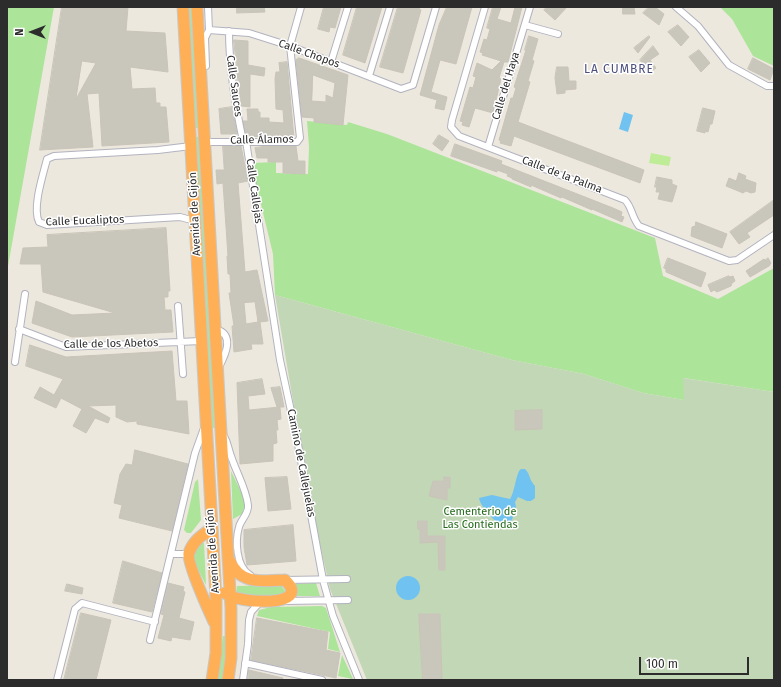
<!DOCTYPE html>
<meta charset="utf-8">
<style>
body{margin:0}
#map{position:relative;width:781px;height:687px;overflow:hidden;background:#ede8de;font-family:"Fira Sans",sans-serif}
canvas{display:block}
.frame{position:absolute;inset:0;border:8px solid #2c2c2c;pointer-events:none}
.north{position:absolute;left:12px;top:12px;width:40px;height:40px;-webkit-text-stroke:3px #fff;paint-order:stroke;rotate:270deg;font-size:11px;font-weight:700;line-height:16px;text-align:center;color:#2c2c2c}
.north::after{content:'';display:block;margin:auto;width:14px;height:18px;background:#2c2c2c;clip-path:polygon(50% 0,100% 100%,50% 72%,0 100%)}
.scale{position:absolute;left:639px;top:657px;width:110px;height:18px;box-sizing:border-box;border:2px solid #2c2c2c;border-top:0;padding-left:5px;font-size:12px;line-height:14px;white-space:nowrap;color:#2c2c2c;-webkit-text-stroke:3px #fff;paint-order:stroke}
</style>
<div id="map">
<canvas width="781" height="687"></canvas>
<div class="frame"></div>
<div class="north">N</div>
<div class="scale">100 m</div>
</div>
<script>
const g = document.querySelector('canvas').getContext('2d');
g.lineJoin = 'round';
function paint(path, color) {
  g.fillStyle = color;
  g.fill(path, 'evenodd');
}
function stroke(path, color, width, dash) {
  g.strokeStyle = color;
  g.lineWidth = width;
  g.lineCap = dash ? 'butt' : 'round';
  g.setLineDash(dash || []);
  g.stroke(path);
}
function drawText(font, color, halo, rows, align = 'center') {
  g.font = font + ' "Fira Sans",sans-serif';
  g.lineWidth = 3;
  g.setLineDash([]);
  g.textBaseline = 'middle';
  g.strokeStyle = halo;
  g.fillStyle = color;
  for (const [text, x, y, turn = 0] of rows) {
    g.save();
    g.translate(x, y);
    g.rotate((+turn || 0) * Math.PI / 180);
    g.textAlign = isNaN(turn) ? turn : align;
    if (halo) g.strokeText(text, 0, 0);
    g.fillText(text, 0, 0);
    g.restore();
  }
}
const green = new Path2D(`
 M7 7H54L7 272Z
 M187 7H193L200 127 193 129Z
 M720 7H774V66L753 56 732 19Z
 M307 121 347 125 348 122 387 134 655 238 663 276 718 299 774 268V392L684 378V400L643 393 584 374 512 360 275 295 273 254 251 163 276 162V173L308 174 309 147Z
 M200 136 216 429 212 427 209 404 194 138Z
 M231 471 246 502 242 514 233 519Z
 M198 479 201 520 191 533H187L184 530 195 482Z
 M201 543H204L206 585C199 570 188 557 201 543Z
 M316 583 320 596H297L295 584Z
 M281 585 285 591 281 597H236L237 586Z
 M322 606 326 608 340 652 328 649 330 632 257 616 259 610 271 607Z
 M223 636H226L224 680H217Z
 M342 655 353 679 338 676Z`);
const cemetery = new Path2D(`
 M275 295 512 360 584 374 643 393 684 400 683 378 774 392V680H367L330 589 309 495Z`);
const pitch = new Path2D(`
 M651 153 671 157 669 166 649 163Z`);
const water = new Path2D(`
 M624 112 633 115 628 132 619 129Z
 M521 469H525C531 475 528 478 535 486V498L531 501H527L518 497 515 502C518 512 513 515 510 524L502 526C495 522 480 506 479 498L492 495 510 499C515 492 516 472 521 469Z
 M396 588a12 12 0 1 1 24 0a12 12 0 1 1-24 0Z`);
const building = new Path2D(`
 M62 7H128L126 31 165 33 168 72 130 67 132 89 155 88 156 103H160V107H166L169 142 102 146 99 93 87 94 93 147 40 150ZM82 61 96 63 76 99Z
 M237 7H264L265 12 237 13Z
 M324 7H341L335 28 330 27 329 32 318 29Z
 M357 7H382L365 63 343 55Z
 M398 7H420L419 9 421 10 403 73 380 67Z
 M447 7H472L456 64 440 60 431 92 447 97 444 110 435 108 437 100 420 95 439 25Z
 M493 7H501L497 19 511 23 515 7H522L508 62H504L499 78 501 79 493 113 475 108 469 127 462 125 463 122 460 121 470 87 473 88 476 77 473 76 477 63 492 70 501 61 482 55 483 53 480 52 484 39 487 40 490 29 487 28Z
 M547 7H567L555 20 544 10Z
 M623 7H634L635 14H623Z
 M649 7H655L664 14 659 25 643 13Z
 M678 25 689 37 681 46 668 32Z
 M529 36 538 39 532 60 534 61 528 81 530 82 518 122 644 170 640 183 514 136 511 146 500 143 501 141 499 140 511 98H513L516 88 514 87 526 50H525Z
 M649 36 650 37 638 53 634 48Z
 M234 40 248 41V65L265 68 264 76 250 74V107L241 106Z
 M653 46 659 54 650 60 656 68 649 73 640 60Z
 M699 50 710 63 701 72 689 57Z
 M299 58 348 75 343 125 314 122V118L302 117 296 60ZM313 75 335 83 333 98 326 95V102L312 101Z
 M753 58 774 69 770 80 748 69Z
 M287 62 294 138 246 136 243 121H248L247 109H258V112H260V118H269V122L284 123 283 110 276 109 275 79 276 72H280L279 63Z
 M557 67H568L569 81H576V89L565 90V93L557 94 555 78Z
 M232 107 237 134H221L219 109Z
 M703 108 715 111 712 124H710L708 132 705 131V133L697 131Z
 M439 135 449 141 442 151 433 144Z
 M455 144 502 161 501 164 613 208 622 212 621 216 624 217 622 222 592 209V210L562 197 561 198 531 185V187L512 179V178L507 176 508 174 497 170V172L451 156Z
 M223 146H241L248 181 238 183 245 272 257 270 268 321 260 322 263 344H251L252 349 234 352 232 326H234L229 293H231L230 274H228L227 256H228L223 183 217 184 216 170H224ZM255 302 258 322 246 324 244 303Z
 M268 146H296L298 161H305V174L283 173V162H268V158H257L255 148Z
 M739 173 746 176 745 179 756 183 755 192 751 193 746 191 743 193 726 186 729 178 736 181Z
 M657 177 672 180V184L677 186 672 202 658 199 660 192H656L657 187H655Z
 M774 200V215L747 233 750 237 739 244 730 232Z
 M696 222 727 234 722 248 691 236 692 227 695 226Z
 M166 228 170 291H168V297H164L165 310H171L173 332 72 337 32 323 36 301 72 315 115 313 43 292 41 264H20L23 248 48 247 47 235Z
 M668 258 706 273 701 287 666 272V269L664 268Z
 M768 258 771 263 769 266 750 277 746 271 764 259 765 260Z
 M729 276 730 277 733 276 735 281 732 283 731 286 717 292 714 290 711 292 708 285Z
 M30 345 66 357 172 351 176 401H187L189 434 137 424V421L127 422 116 417V405L88 406 110 418 108 423 95 418 86 433 73 426 82 409 61 398 56 408 34 398 40 387 54 395 63 379 26 366Z
 M262 379 265 394 248 396 249 410 280 407 281 419 277 420 278 430H276L277 443 273 444V461L240 464 237 383Z
 M280 387 284 407H277L271 388Z
 M542 410V429L515 430V411Z
 M135 450 188 464 172 531 119 518 122 505 114 503 120 474 126 464 132 465Z
 M287 477 291 509 268 511 265 478Z
 M444 477H450V488H447V500L429 496 433 481H444Z
 M418 521H427V536H445V570H439L438 542 420 543V529H418Z
 M293 525 296 561 247 565 244 547V530Z
 M123 561 162 573 152 612 113 603Z
 M168 583 184 587 183 591 185 592 179 618 194 622 190 640 172 637 171 641 158 638 164 615 161 614Z
 M67 584 83 588 82 594 65 591Z
 M81 613 111 620 96 680H64Z
 M419 614H440L442 680H423Z
 M257 618 328 632 326 650 340 653 336 678 251 660Z
 M249 670 283 678 282 680H248Z`);
const street = new Path2D(`
 M485 7 452 120 451 127 459 136 625 200C632 207 632 218 639 226L729 261 737 260 774 235
 M676 7 698 26 729 65 767 86H774
 M525 25 558 34
 M209 30 249 33 290 46 401 89 413 85 436 7
 M229 31C229 69 235 104 243 141
 M331 62 348 7
 M206 66 205 38 209 30 208 7
 M369 76 390 7
 M246 141 280 360 297 439 323 580 333 616 359 680
 M204 142H297L300 138 290 46 301 7
 M191 146 158 150 54 156 47 159C43 175 32 208 39 222L47 225 180 217 195 221
 M488 147 530 7
 M178 306 183 374
 M19 329 66 347 201 341
 M215 329C235 334 226 354 219 367
 M15 362 25 294
 M224 436C228 443 228 448 231 456 236 472 246 488 248 505 249 514 241 519 239 527 235 541 236 567 250 575
 M171 554H188
 M285 580 347 579
 M285 601 348 600
 M150 640 195 453 204 428
 M245 663 322 680
 M57 680 75 609 82 603 155 622
 M243 680 248 644 249 620 251 612 260 602`);
const highway = new Path2D(`
 M183 7 216 598V653L212 680
 M197 7 231 609V658L228 680
 M212 528C202 535 193 541 189 553 186 561 209 611 214 622
 M225 593C238 604 314 608 285 580 263 581 240 585 230 561`);
const streetNames = [
 ["Calle Chopos",309,54,20],
 ["Calle Sauces",234,86,82],
 ["Calle del Haya",506,86,-73],
 ["Calle Álamos",262,140,-1],
 ["Calle de la Palma",562,175,21],
 ["Calle Callejas",254,191,82],
 ["Avenida de Gijón",195,214,-93],
 ["Calle Eucaliptos",85,221,-2],
 ["Calle de los Abetos",111,344,-1],
 ["Camino de Callejuelas",301,463,79],
 ["Avenida de Gijón",213,551,-94]
];
const parkNames = [
 ["Cementerio de",480,512],
 ["Las Contiendas",480,525]
];
const neighbourhoodNames = [
 ["LA CUMBRE",619,70]
];
paint(green, '#ace49a');
paint(cemetery, '#c2d7b5');
paint(pitch, '#bfec96');
paint(water, '#70c2f0');
paint(building, '#c9c6bc');
stroke(building, '#c9c4b7', 1);
stroke(street, '#b2b3bf', 8);
stroke(highway, '#c8c8c8', 13);
stroke(street, '#fff', 6);
stroke(highway, '#ffb057', 11);
drawText('11px', '#2c2c2c', '#fff', streetNames);
drawText('11px', '#236a1a', '#fff', parkNames);
g.letterSpacing = '1px';
drawText('12px', '#4b4f7d', '#fff', neighbourhoodNames);
g.letterSpacing = '0px';
</script>
